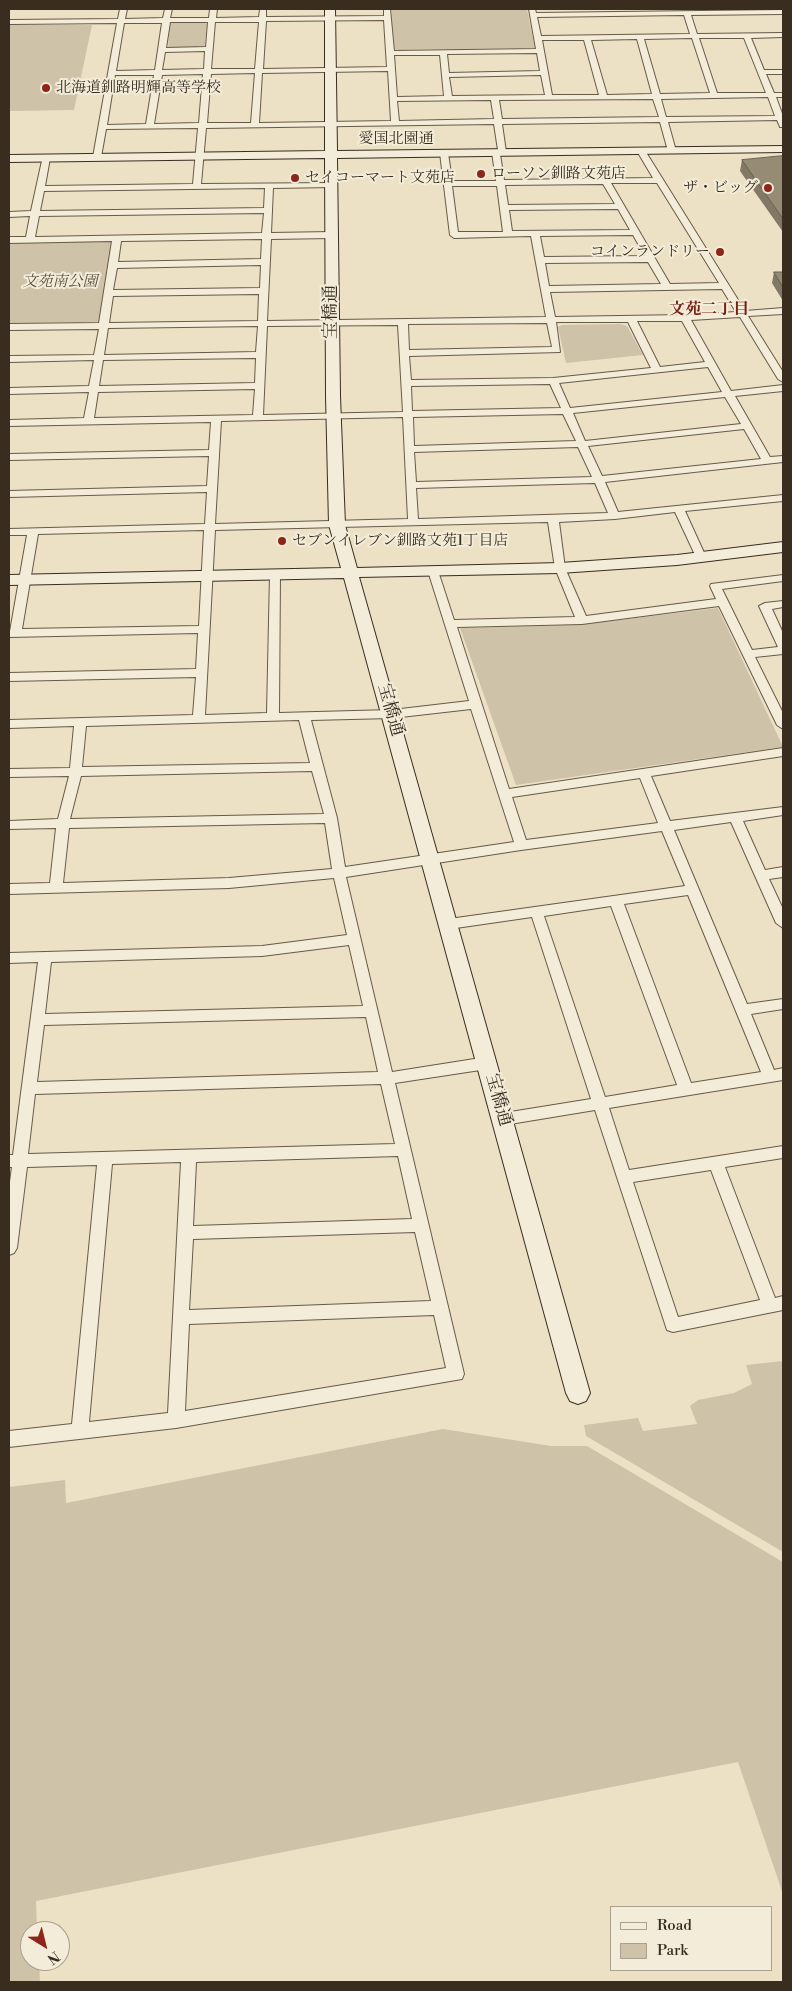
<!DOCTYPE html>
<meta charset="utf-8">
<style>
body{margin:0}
#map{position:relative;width:792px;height:1991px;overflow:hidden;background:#ece1c5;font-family:"Libre Bodoni",serif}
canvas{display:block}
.frame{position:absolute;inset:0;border:10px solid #392d1f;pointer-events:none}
.legend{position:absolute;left:610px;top:1906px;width:162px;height:65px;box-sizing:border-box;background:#f3ecd9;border:1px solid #a9a08f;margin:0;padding:6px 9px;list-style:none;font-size:15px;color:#392d1f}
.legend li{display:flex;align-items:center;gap:10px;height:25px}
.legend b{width:25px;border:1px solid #a9a08f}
.north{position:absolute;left:20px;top:1921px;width:50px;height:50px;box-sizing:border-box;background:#f3ecd9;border:1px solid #a9a08f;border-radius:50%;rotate:144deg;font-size:14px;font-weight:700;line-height:20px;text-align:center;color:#392d1f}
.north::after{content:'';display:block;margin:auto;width:18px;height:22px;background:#8f2418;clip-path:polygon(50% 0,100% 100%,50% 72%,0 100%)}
</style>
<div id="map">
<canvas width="792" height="1991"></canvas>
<div class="frame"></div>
<ul class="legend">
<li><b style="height:6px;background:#f3ecd9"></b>Road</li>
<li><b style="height:14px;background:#cec2a9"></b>Park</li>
</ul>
<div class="north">N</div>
</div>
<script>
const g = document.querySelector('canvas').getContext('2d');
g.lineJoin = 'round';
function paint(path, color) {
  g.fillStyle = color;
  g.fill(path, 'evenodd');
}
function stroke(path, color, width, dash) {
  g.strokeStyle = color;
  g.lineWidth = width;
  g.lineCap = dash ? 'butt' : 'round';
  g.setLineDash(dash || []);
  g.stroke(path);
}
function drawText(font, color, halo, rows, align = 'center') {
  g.font = font + ' "Libre Bodoni","Noto Serif JP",serif';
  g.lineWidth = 4;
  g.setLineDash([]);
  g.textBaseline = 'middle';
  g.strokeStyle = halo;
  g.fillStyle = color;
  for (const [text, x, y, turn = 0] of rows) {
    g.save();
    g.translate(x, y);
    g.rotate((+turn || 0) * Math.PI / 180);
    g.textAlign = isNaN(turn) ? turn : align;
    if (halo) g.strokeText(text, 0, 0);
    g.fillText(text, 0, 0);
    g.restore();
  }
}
const green = new Path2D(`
 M391 9H527L535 48 399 50 394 49Z
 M204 22 207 24 205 47 168 48 170 23Z
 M9 25H92L74 110 9 111Z
 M109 241 112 242 100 321 96 322 9 323V242Z
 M621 324 627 326 643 355 566 363 558 327 562 325Z
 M718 608 783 747 516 785 460 628 577 625Z
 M783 1361V1552L586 1436 584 1425 638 1418 643 1431 697 1424 690 1406 698 1400 734 1393 752 1384 746 1365Z
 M443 1429 551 1446H587L783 1562V1894L738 1762 36 1901 37 1931H30V1961H39L40 1982H9V1487L65 1480 66 1503Z`);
const street = new Path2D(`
 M120 9H127L125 19 163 18 165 9H172L170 18H209L210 9H217L216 18 259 17 260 9H266V17L384 16V9H390L394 51 536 49 529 9H535L536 13 783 10V14L691 15 697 34 783 33V37L751 38 764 70H783V74H766L774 93H783V97H776L783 116V127H780L777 120 668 122 676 151 672 153 668 151 660 122 502 124 506 152 500 154 504 180 653 178 637 151 644 149 745 311 783 308V314L748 316 783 372V382L778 379 740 317 691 320 731 391 783 385V391L735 396 770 457 783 456V462L605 482 618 512 783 495V501L685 511 706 557 701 560 696 557 675 512 615 519 559 522 565 568 586 616 716 599 710 586 711 584 783 575V581L722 589 752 650 778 647 759 606 765 603 783 601V607L772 609 783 633V654L755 657 783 713V729L777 725 719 606 582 624 457 627 509 789 783 748V756L651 776 670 821 783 807V815L743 821 765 870 783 867V877L769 879 783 909V928L776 923 731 822 674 830 747 1004 783 999V1009L751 1014 774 1070 783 1068V1080L609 1108 629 1170 783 1146V1158L725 1167 775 1298 783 1296V1310L673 1332 667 1330 595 1110 504 1125 499 1123 497 1119 499 1115 504 1113 591 1099 532 917 449 929 442 924 449 919 685 886 662 831 521 850 346 877 392 1072 487 1057 492 1059 494 1063 492 1067 487 1069 395 1083 464 1374 462 1379 176 1428 9 1447V1431L72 1424 97 1165 27 1167 17 1248 14 1253 9 1255V1189L12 1167H9V1155H13L38 962 9 963V953L262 946 347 935 334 878 229 888 9 894V884L50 883 56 828 9 829V821L58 819 69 776 9 777V769L70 768 74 726 9 728V720L193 715 196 677 9 681V673L196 669 198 633 9 637 27 535H9V529L205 524 207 492 9 497V491L207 486 209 456 9 460V454L209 450 211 422 9 426V420L84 418 89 392 9 394V388L89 386 94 360 9 362V356L94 355 99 329 9 330V324L99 323 112 241 9 243V237H26L30 216 9 217V212L31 211 43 156 50 158 45 186 193 184 198 128 106 129 101 157 97 159 93 157 117 23 9 24V20L118 19ZM684 15 690 34 541 36 537 17ZM384 20 387 67 263 69 266 21ZM170 22H208L206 47 166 48ZM215 22H259L255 69H211ZM124 23H162L155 70 116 71ZM692 38 710 93 660 94 644 39ZM699 38H744L766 93H717ZM637 39 652 94 607 95 591 40ZM542 40H584L599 95H552ZM205 51 204 69 162 70 165 52ZM537 53 540 71 449 73 447 54ZM394 55H440L444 96 397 97ZM388 71 391 121 259 123 262 73ZM255 73 251 123H207L211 74ZM203 74 199 123 154 124 162 75ZM115 75H154L146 124 107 125ZM541 75 545 95 452 96 449 77ZM768 97 775 116 666 117 661 99ZM653 99 659 117 502 119 499 100ZM491 100 494 119 399 121 397 101ZM494 124 498 150 492 152 496 181H452L448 153 444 151 440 153 450 235 454 238 531 236 546 317 267 321 271 239 332 238 336 235 332 232 271 233 273 188 333 187 337 185 333 183 201 184 206 128ZM611 183H657L719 283 670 284ZM603 184 615 204 508 205 505 185ZM452 186H497L503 232H458ZM265 188 264 208 40 211 44 191ZM618 209 630 230 512 231 509 210ZM264 213 262 233 35 237 39 216ZM633 235 645 256 544 257 540 236ZM262 239 261 259 118 262 121 241ZM648 262 661 284 549 286 545 263ZM261 265 260 288 113 290 117 268ZM722 289 736 312 685 315 555 317 550 292ZM259 294 258 321 109 323 113 296ZM637 321H682L705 362 660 367ZM556 322H628L651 368 553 378 411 380 409 356 560 352ZM547 323 552 347 409 350 408 324ZM398 325 403 412 263 415 267 326ZM258 326 256 352 104 355 108 328ZM256 358 255 383 99 386 103 360ZM708 367 722 392 570 408 559 383ZM550 384 561 408 412 411 411 386ZM255 389 253 415 94 418 98 392ZM725 397 741 424 585 441 573 413ZM563 414 576 441 414 446 413 417ZM403 417 408 519 215 524 221 421ZM744 429 761 459 602 476 588 446ZM578 447 592 477 416 482 414 452ZM595 483 608 513 418 519 416 488ZM548 522 555 568 575 617 454 620 438 571 433 568 428 571 469 701 392 710 279 713 280 574 275 571 270 574 267 713 205 715 215 530ZM204 530 199 626 22 629 38 534ZM471 709 514 842 345 867 337 818 311 720 392 718ZM299 720 310 763 82 767 86 726ZM312 771 324 814 70 819 81 776ZM640 778 658 823 526 840 512 797ZM325 823 332 869 229 878 63 883 69 828ZM688 895 761 1072 691 1083 624 904ZM611 906 677 1085 605 1097 544 916ZM349 945 363 1006 45 1014 51 962 262 956ZM366 1017 378 1072 37 1082 44 1025ZM381 1084 395 1144 28 1154 35 1094ZM398 1156 412 1219 193 1226 196 1162ZM181 1162 168 1413 89 1422 112 1164ZM711 1170 760 1300 678 1317 633 1182ZM415 1232 431 1301 189 1310 193 1239ZM434 1315 446 1368 185 1411 189 1324Z`);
const secondary = new Path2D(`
 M325 9H335L337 151 783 146V152L337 158 340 396 345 525 357 568 560 563 677 555 783 542V552L677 565 560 573 359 577 590 1393 586 1401 578 1404 570 1401 566 1393 344 578 9 585V575L341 568 329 525 326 396 325 158 9 162V155L325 151Z`);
const wall = new Path2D(`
 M783 156V232L740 171 742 160Z
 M774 272H783V301L772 283Z`);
const building = new Path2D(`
 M783 156V219L742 160Z
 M774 272H783V287Z`);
const markers = [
 [46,88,5,"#8f2418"],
 [481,174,5,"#8f2418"],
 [295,178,5,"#8f2418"],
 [768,188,5,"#8f2418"],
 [720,252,5,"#8f2418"],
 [282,541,5,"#8f2418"]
];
const farPoinames = [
 ["北海道釧路明輝高等学校",56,88],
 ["ローソン釧路文苑店",491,174],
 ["セイコーマート文苑店",305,178],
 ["ザ・ビッグ",758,188,"right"],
 ["コインランドリー",710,252,"right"],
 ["セブンイレブン釧路文苑1丁目店",292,541]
];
const farStreetnames = [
 ["愛国北園通",396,139]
];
const farParknames = [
 ["文苑南公園",60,282]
];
const farNeighbourhoodnames = [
 ["文苑二丁目",709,310]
];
const streetNames = [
 ["宝橋通",332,312,-90],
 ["宝橋通",390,710,74],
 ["宝橋通",498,1100,74]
];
paint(green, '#cec2a9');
stroke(street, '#665a48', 2);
stroke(secondary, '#392d1f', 2);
paint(street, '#f3ecd9');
paint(secondary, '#f3ecd9');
paint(wall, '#817865');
paint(building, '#968b75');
stroke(building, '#696152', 1);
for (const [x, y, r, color] of markers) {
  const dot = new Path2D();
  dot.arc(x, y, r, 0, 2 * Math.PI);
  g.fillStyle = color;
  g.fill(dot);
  stroke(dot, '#f3ecd9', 2);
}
drawText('15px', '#392d1f', '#f3ecd9', farPoinames, 'left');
drawText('15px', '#392d1f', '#f3ecd9', farStreetnames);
drawText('italic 15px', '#574b3b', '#f3ecd9', farParknames);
drawText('bold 16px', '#7a1f14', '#f3ecd9', farNeighbourhoodnames);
drawText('18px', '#392d1f', '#f3ecd9', streetNames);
</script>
